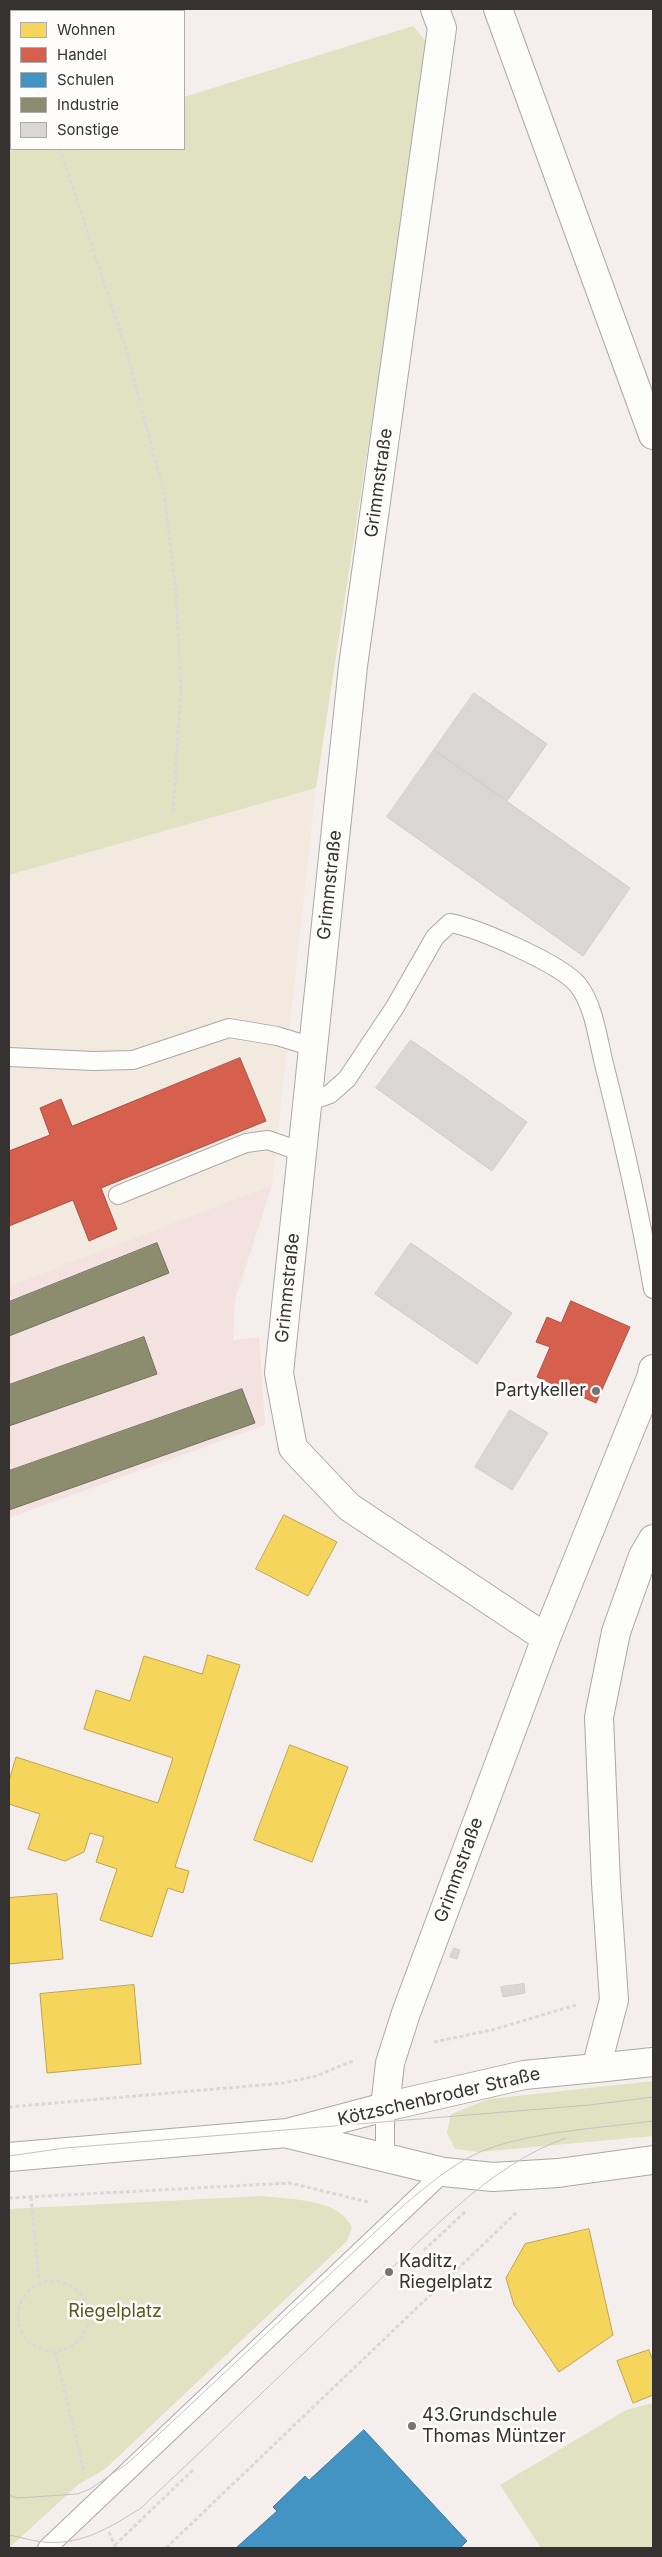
<!DOCTYPE html>
<meta charset="utf-8">
<style>
body{margin:0}
#map{position:relative;width:662px;height:2557px;overflow:hidden;background:#f4efed;font-family:Inter,sans-serif}
canvas{display:block}
.frame{position:absolute;inset:0;border:10px solid #353231;pointer-events:none}
.legend{position:absolute;left:10px;top:10px;width:175px;height:140px;box-sizing:border-box;background:#fffdfc;border:1px solid #aeacab;margin:0;padding:6px 9px;list-style:none;font-size:15px;color:#353231}
.legend li{display:flex;align-items:center;gap:10px;height:25px}
.legend b{width:25px;border:1px solid #aeacab}
</style>
<div id="map">
<canvas width="662" height="2557"></canvas>
<div class="frame"></div>
<ul class="legend">
<li><b style="height:14px;background:#f6d55c"></b>Wohnen</li>
<li><b style="height:14px;background:#d6604d"></b>Handel</li>
<li><b style="height:14px;background:#4393c3"></b>Schulen</li>
<li><b style="height:14px;background:#8c8c6e"></b>Industrie</li>
<li><b style="height:14px;background:#dad6d6"></b>Sonstige</li>
</ul>
</div>
<script>
const g = document.querySelector('canvas').getContext('2d');
g.lineJoin = 'round';
function paint(path, color) {
  g.fillStyle = color;
  g.fill(path, 'evenodd');
}
function stroke(path, color, width, dash) {
  g.strokeStyle = color;
  g.lineWidth = width;
  g.lineCap = dash ? 'butt' : 'round';
  g.setLineDash(dash || []);
  g.stroke(path);
}
function drawText(font, color, halo, rows, align = 'center') {
  g.font = font + ' Inter,sans-serif';
  g.lineWidth = 5;
  g.setLineDash([]);
  g.textBaseline = 'middle';
  g.strokeStyle = halo;
  g.fillStyle = color;
  for (const [text, x, y, turn = 0] of rows) {
    g.save();
    g.translate(x, y);
    g.rotate((+turn || 0) * Math.PI / 180);
    g.textAlign = isNaN(turn) ? turn : align;
    if (halo) g.strokeText(text, 0, 0);
    g.fillText(text, 0, 0);
    g.restore();
  }
}
const commercial = new Path2D(`
 M316 788 272 1185 9 1286V875Z`);
const industrial = new Path2D(`
 M272 1185 235 1300 233 1340 259 1337 265 1425 9 1518V1286Z`);
const green = new Path2D(`
 M413 26 429 45 316 788 9 875V152L18 149H184V97Z
 M653 2081V2136L479 2152 455 2149 447 2133 451 2114 489 2099Z
 M263 2196C292 2200 338 2198 352 2227L347 2241 105 2469 79 2484 9 2548V2209Z
 M653 2403V2548H541L500 2485 626 2410Z`);
const homes = new Path2D(`
 M284 1515 337 1542 308 1596 256 1569Z
 M208 1655 240 1665 175 1867 189 1871 183 1893 168 1888 152 1937 100 1920 117 1869 96 1862 104 1837 90 1833 84 1852 65 1861 28 1849 40 1814 9 1804V1781L16 1757 158 1803 173 1758 84 1729 96 1690 130 1701 144 1656 202 1674Z
 M290 1745 348 1767 312 1862 254 1840Z
 M57 1894 63 1959 9 1964V1898Z
 M134 1985 141 2064 47 2073 40 1994Z
 M589 2229 613 2335 559 2372 514 2305 506 2278 525 2244Z
 M649 2350 653 2361V2395L633 2403 617 2361Z`);
const shops = new Path2D(`
 M240 1058 266 1121 101 1188 117 1229 89 1241 73 1200 9 1226V1151L50 1135 40 1108 61 1099 72 1126Z
 M571 1301 630 1327 596 1403 537 1377 550 1347 536 1342 547 1317 561 1323Z`);
const schools = new Path2D(`
 M364 2430 467 2541 460 2548H236L277 2511 273 2507 305 2476 309 2480Z`);
const industry = new Path2D(`
 M157 1243 169 1273 9 1336V1302Z
 M144 1337 157 1374 9 1426V1385Z
 M242 1389 255 1423 9 1510V1471Z`);
const building = new Path2D(`
 M474 693 547 744 507 801 434 750Z
 M434 750 630 888 583 956 387 817Z
 M411 1040 527 1122 492 1171 376 1088Z
 M411 1243 512 1313 477 1364 375 1294Z
 M510 1410 548 1433 512 1490 475 1467Z
 M454 1948 460 1950 457 1959 450 1957Z
 M524 1984 525 1993 503 1997 501 1987Z`);
const path = new Path2D(`
 M107 11 115 9
 M9 43 11 42
 M60 149 124 342 164 493 176 591 181 689 173 811
 M434 2042 492 2030 576 2005
 M9 2107 284 2083 316 2076 355 2060
 M31 2197 39 2282
 M9 2198 290 2183 368 2202
 M424 2250 467 2210
 M18 2316a35 35 0 1 1 70 0a35 35 0 1 1-70 0Z
 M55 2352 84 2471
 M109 2532 116 2548
 M115 2545 194 2469
 M166 2548 516 2213`);
const service = new Path2D(`
 M9 1057 93 1061 133 1060 229 1028 277 1036 313 1047
 M308 1102 330 1094 347 1079 395 1007 435 937 450 923C478 928 561 964 578 985 594 1005 598 1040 604 1064 623 1139 640 1213 653 1289
 M118 1195 246 1143 268 1140 302 1152
 M385 2107V2157
 M47 2548 444 2172`);
const minor = new Path2D(`
 M435 9 442 28 353 666 279 1373 293 1448 349 1507 546 1638
 M385 2107 390 2063 406 2013 546 1638 651 1378 653 1369`);
const tertiary = new Path2D(`
 M288 2134 444 2172 493 2177 558 2173
 M9 2157 287 2133 385 2107 524 2075 596 2068`);
const secondary = new Path2D(`
 M596 2068 653 2062
 M558 2173 653 2160`);
const motorway = new Path2D(`
 M498 9 653 435
 M596 2068 614 2000 606 1883 599 1717 616 1632 643 1556 653 1539`);
const tram = new Path2D(`
 M9 2156 65 2148 590 2105 653 2097
 M9 2495 17 2498 77 2494 90 2489 128 2463 404 2205C428 2185 451 2165 480 2152 527 2132 601 2128 653 2121
 M9 2535C20 2537 32 2541 43 2542 81 2546 111 2527 141 2508 213 2440 285 2371 357 2302 418 2244 486 2166 566 2138`);
const markers = [
 [596,1391,5,"#787473"],
 [389,2272,5,"#787473"],
 [412,2426,5,"#787473"]
];
const streetNames = [
 ["Grimmstraße",379,483,-82],
 ["Grimmstraße",330,885,-84],
 ["Grimmstraße",288,1288,-84],
 ["Grimmstraße",459,1870,-70],
 ["Kötzschenbroder Straße",439,2097,-13]
];
const poiNames = [
 ["Partykeller",586,1391,"right"],
 ["Kaditz,",399,2262],
 ["Riegelplatz",399,2283],
 ["43.Grundschule",422,2416],
 ["Thomas Müntzer",422,2437]
];
const parkNames = [
 ["Riegelplatz",115,2312]
];
paint(commercial, '#f2eade');
paint(industrial, '#f3e2e0');
paint(green, '#e0e2c1');
paint(homes, '#f6d55c');
stroke(homes, '#bca44f', 1);
paint(shops, '#d6604d');
stroke(shops, '#a65245', 1);
paint(schools, '#4393c3');
stroke(schools, '#3f7697', 1);
paint(industry, '#8c8c6e');
stroke(industry, '#72715c', 1);
paint(building, '#dad6d6');
stroke(building, '#d0cdcd', 1);
stroke(service, '#aba8a7', 20);
stroke(minor, '#aba8a7', 30);
stroke(tertiary, '#aba8a7', 30);
stroke(secondary, '#aba8a7', 30);
stroke(motorway, '#aba8a7', 30);
stroke(path, '#dad8d8', 3, [4, 2.5]);
stroke(service, '#fdfdfc', 18);
stroke(minor, '#fdfdfc', 28);
stroke(tertiary, '#fdfdfc', 28);
stroke(secondary, '#fdfdfc', 28);
stroke(motorway, '#fdfdfc', 28);
stroke(tram, '#c4c2c2', 1);
for (const [x, y, r, color] of markers) {
  const dot = new Path2D();
  dot.arc(x, y, r, 0, 2 * Math.PI);
  g.fillStyle = color;
  g.fill(dot);
  stroke(dot, '#fffdfc', 2);
}
drawText('18px', '#353231', '#fffdfc', streetNames);
drawText('18px', '#353231', '#fffdfc', poiNames, 'left');
drawText('18px', '#545a20', '#fffdfc', parkNames);
</script>
